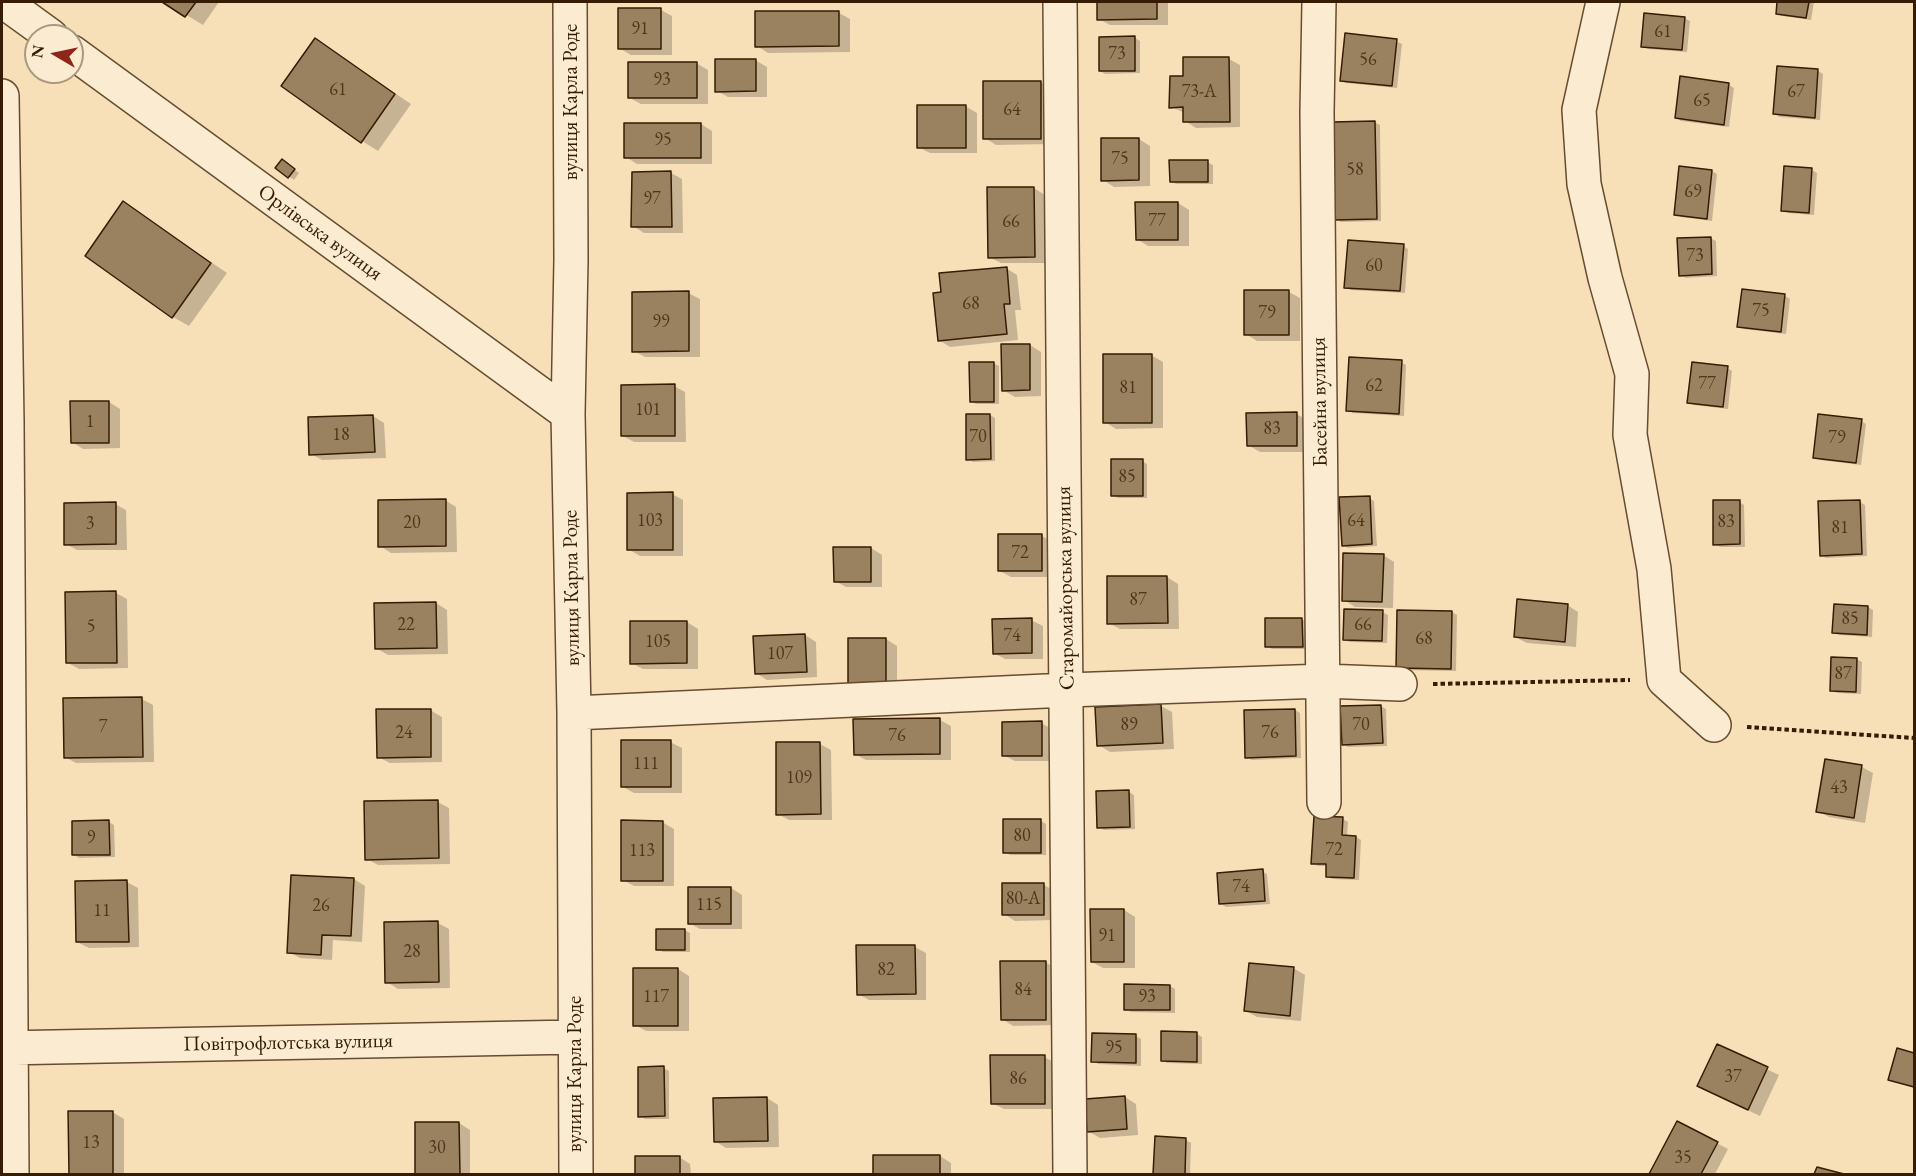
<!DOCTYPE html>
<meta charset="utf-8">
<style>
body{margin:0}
#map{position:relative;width:1916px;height:1176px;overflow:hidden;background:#f7e0b8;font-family:"EB Garamond",serif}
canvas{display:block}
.frame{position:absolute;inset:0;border:3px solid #351c03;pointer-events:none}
.north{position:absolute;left:24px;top:24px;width:60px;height:60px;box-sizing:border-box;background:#faebd1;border:2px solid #ab987f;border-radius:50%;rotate:279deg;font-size:16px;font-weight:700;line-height:24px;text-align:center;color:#351c03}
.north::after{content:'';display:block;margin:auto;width:21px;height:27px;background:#8f2418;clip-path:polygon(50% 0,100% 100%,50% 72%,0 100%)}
</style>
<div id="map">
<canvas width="1916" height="1176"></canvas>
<div class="frame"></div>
<div class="north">N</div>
</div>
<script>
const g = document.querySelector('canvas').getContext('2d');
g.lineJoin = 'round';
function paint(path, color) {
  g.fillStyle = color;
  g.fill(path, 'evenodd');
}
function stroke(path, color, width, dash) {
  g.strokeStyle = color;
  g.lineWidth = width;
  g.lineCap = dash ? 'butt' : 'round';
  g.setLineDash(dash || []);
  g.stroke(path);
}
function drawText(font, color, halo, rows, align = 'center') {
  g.font = font + ' "EB Garamond",serif';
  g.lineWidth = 6;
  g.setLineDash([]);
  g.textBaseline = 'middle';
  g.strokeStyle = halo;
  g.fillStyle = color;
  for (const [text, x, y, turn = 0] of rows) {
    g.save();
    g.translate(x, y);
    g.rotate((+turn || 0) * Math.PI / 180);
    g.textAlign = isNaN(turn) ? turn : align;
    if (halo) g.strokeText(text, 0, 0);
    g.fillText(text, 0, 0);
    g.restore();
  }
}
const shadow = new Path2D(`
 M165 2H219L203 25Z
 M1099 2H1168V25H1110L1099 19Z
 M1779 2H1814L1811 20 1782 16 1777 13Z
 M620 10H661L672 16V55H631L619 48Z
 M839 13 850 19V52L768 53 757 46Z
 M1684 18 1690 21 1687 52 1648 49 1643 46Z
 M1135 38 1140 41V73L1105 74 1100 71Z
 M316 40 411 104 378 151 362 141Z
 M1396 41 1402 44 1397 88 1346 83 1341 80Z
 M1229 59 1240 65V127L1196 128 1185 121V113L1171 107 1185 78Z
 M755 60 767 67V97H728L717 91Z
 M696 63 708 70V104H641L630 98Z
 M1818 71 1823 74 1820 120 1780 117 1775 114Z
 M1040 82 1052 89V144L996 145 985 138Z
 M1729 85 1734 88 1729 127 1681 121 1676 118Z
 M965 106 977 113V153H930L918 147Z
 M1374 122 1380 125 1381 221 1341 222 1336 219Z
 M701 124 712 131V164H637L626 157Z
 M1139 139 1150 146V186L1114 187 1103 180Z
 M1207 162 1213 165V184H1176L1171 181Z
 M287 164 299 173 294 180 278 168Z
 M1812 170 1817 173 1814 215 1788 213 1782 210Z
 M1712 171 1717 174 1712 221 1681 217 1676 214Z
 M671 173 682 179 683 233H644L633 226Z
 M1034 188 1045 195V263H1001L989 257Z
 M124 203 227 273 189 326 173 317Z
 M1178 203 1189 210V246H1148L1137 239Z
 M1710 238 1716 241 1717 276 1686 278 1681 275Z
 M1403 246 1408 249 1405 293 1351 290 1346 287Z
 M1006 268 1017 275 1021 310H1015L1018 340 950 347 939 340Z
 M1744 291 1785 296 1790 299 1786 334 1744 329 1739 326Z
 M1289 292 1300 298V341H1257L1246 334Z
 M688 293 700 299V357H645L634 351Z
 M1030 345 1041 352V396L1015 397 1003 390Z
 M1151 355 1163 362V428L1116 429 1105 422Z
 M1401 362 1406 365 1404 416 1353 413 1348 410Z
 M993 363 999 366V404H976L971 401Z
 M1727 368 1732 371 1728 409 1694 405 1689 402Z
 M674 386 685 392 686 442H634L623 436Z
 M109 402 120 409V448L83 449 72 442Z
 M1296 414 1308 420 1307 452H1260L1248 445Z
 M990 415 995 418V461L973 462 968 459Z
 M373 416 384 423 386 458 322 460 311 454Z
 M1861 421 1866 424 1861 465 1820 460 1815 457Z
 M1142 461 1147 464V498H1118L1113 495Z
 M672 494 683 500V556H640L628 549Z
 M1369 498 1374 501 1377 546 1348 548 1343 545Z
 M445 500 456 507 457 552 391 553 380 546Z
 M1739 502 1744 505 1745 547H1720L1715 544Z
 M1860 502 1865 505 1867 556 1826 558 1821 555Z
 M115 504 126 510 127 550H77L66 544Z
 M1042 536 1053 542V577H1011L1000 571Z
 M835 548H871L882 555V587H846L835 581Z
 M1383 555 1394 562 1393 608 1355 607 1344 600Z
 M1167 577 1178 584 1179 629H1120L1109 623Z
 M116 593 127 599 128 668 79 669 68 663Z
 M436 603 447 610 448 654 388 655 376 648Z
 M1567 605 1578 612 1576 647 1527 643 1515 637Z
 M1836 605 1868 607 1873 610 1872 637 1839 635 1833 632Z
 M1382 612 1388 615 1387 643 1350 642 1344 639Z
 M1452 612 1457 615 1456 671 1402 670 1397 667Z
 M1301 619 1307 622V649H1272L1267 646Z
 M1031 620 1043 626V659H1005L994 653Z
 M687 622 698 629V669H643L631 663Z
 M805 635 816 642 817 677 767 680 756 673Z
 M886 639 897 646V688H860L849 682Z
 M1856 659 1862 662 1861 694 1837 693 1832 690Z
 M142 699 153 705 154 762 76 763 65 757 64 700Z
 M1161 706 1172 712 1174 749 1110 752 1099 745Z
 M1381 706 1386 709 1387 746 1348 747 1343 744Z
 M430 710 442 717V762L390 763 378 757Z
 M1295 710 1300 713 1301 758 1252 760 1246 757Z
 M940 720 951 726V760H866L855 754Z
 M1041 723 1052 729 1053 761H1015L1003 755Z
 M670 742 682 748V793H634L623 787Z
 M820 744 831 750 832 820H789L778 814Z
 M1826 761 1862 767 1873 773 1865 823 1829 817 1818 811Z
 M1129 792 1134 795 1135 829 1104 830 1099 827Z
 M438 802 449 808 450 864 378 865 367 859Z
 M1343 819 1348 822 1347 837H1356L1361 840 1359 880 1332 879 1327 876 1328 866H1318L1313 863Z
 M1041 821 1046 824V855H1010L1005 852Z
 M109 822 114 825 115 857 79 858 74 855Z
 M662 822 674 829V886H634L623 880Z
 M1262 871 1267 874 1270 904 1226 907 1221 904Z
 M354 879 365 886 362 942 333 940 332 960 300 958 289 952Z
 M127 882 138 888 139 947 89 948 77 942Z
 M1044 885 1055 891V920L1015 921 1004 914Z
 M731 888 742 895V929H700L689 923Z
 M1124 910 1135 917V968H1103L1092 962Z
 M438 923 449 929 450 988 398 989 387 982Z
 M685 930 690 933V952H663L658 949Z
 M915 947 926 953V1000H869L858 994Z
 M1045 962 1057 969V1025L1013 1026 1002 1019Z
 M1293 968 1305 975 1301 1021 1257 1017 1246 1011Z
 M678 969 689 976V1031H646L635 1025Z
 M1170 986 1175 989V1013L1131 1012 1126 1009Z
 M1163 1033 1197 1034 1202 1037V1064L1167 1063 1162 1060Z
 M1093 1035 1136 1036 1141 1039V1066L1098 1064 1093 1061Z
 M1718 1046 1779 1075 1760 1116 1710 1092Z
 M1898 1050 1914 1054V1088L1889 1079Z
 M1044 1057 1056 1063 1055 1109H1004L992 1103Z
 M664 1068 669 1071V1119H645L640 1116Z
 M1125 1097 1136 1104 1138 1135 1100 1138 1088 1131Z
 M767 1098 778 1105 779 1147 726 1148 715 1141Z
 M112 1112 124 1119V1174H70V1113Z
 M459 1123 470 1130V1174H417V1124Z
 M1677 1123 1728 1149 1715 1174H1651Z
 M1156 1138 1186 1140 1191 1143 1190 1174H1155Z
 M940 1156 951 1163V1174H875V1157Z
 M637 1157H679L690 1164 691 1174H637Z`);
const building = new Path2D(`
 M162 2H196L185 17Z
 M1097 2H1157V19L1097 20Z
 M1777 2H1809L1806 18 1776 14Z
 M618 8H661V49H618Z
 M755 11H839V46L755 47Z
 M1644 13 1685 17 1682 50 1641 47Z
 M1345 33 1397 39 1392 86 1340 81Z
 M1135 36V71H1099V37Z
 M315 38 395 94 361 143 281 86Z
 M1183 57H1229L1230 122H1183V107L1169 108 1170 76H1183Z
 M715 59H756V91L715 92Z
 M628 62H697V98H628Z
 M1777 66 1818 69 1815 118 1773 114Z
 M1680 76 1729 83 1724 125 1675 118Z
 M983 81H1041V139H983Z
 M917 105H966V148H917Z
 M1375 121 1377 219 1334 220 1332 122Z
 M624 123H701V158H624Z
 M1101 138H1139V180L1101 181Z
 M282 159 295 169 288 178 275 168Z
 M1169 160H1208V182H1170Z
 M1679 166 1712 170 1707 219 1674 215Z
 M1784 166 1812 168 1809 213 1781 211Z
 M671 171 672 227H631L632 172Z
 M987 187H1034L1035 257 988 258Z
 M123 201 211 263 172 318 85 256Z
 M1135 202H1178V240H1136Z
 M1711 237 1712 274 1679 276 1677 238Z
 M1348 240 1404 244 1400 291 1344 288Z
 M1007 267 1010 304H1004L1007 334 938 341 933 293 941 292 939 273Z
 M1742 289 1785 294 1781 332 1737 327Z
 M1244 290H1289V335H1244Z
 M689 291V351L632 352V292Z
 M1001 344H1030V390L1002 391Z
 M1103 354H1152V423H1103Z
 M1349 357 1402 360 1399 414 1346 411Z
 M969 362H994V402H970Z
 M1692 362 1728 366 1723 407 1687 403Z
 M675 384V436H621V385Z
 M70 401H109V443H71Z
 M1297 412V446H1247L1246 413Z
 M966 414H990L991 459 966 460Z
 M1818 414 1862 419 1856 463 1813 458Z
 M373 415 375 452 309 455 308 417Z
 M1111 459H1143V496H1111Z
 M673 492V550H627V493Z
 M1370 496 1372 544 1342 546 1339 497Z
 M446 499V546L378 547V500Z
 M1713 500H1740V544L1713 545Z
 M1860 500 1862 554 1820 556 1818 501Z
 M116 502V544L64 545V503Z
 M998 534H1042V571H998Z
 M833 547H871V582H834Z
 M1343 553 1384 554 1382 602 1342 601Z
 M1107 576H1167L1168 623 1107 624Z
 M116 591 117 663H66L65 592Z
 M1517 599 1568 604 1565 642 1514 637Z
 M436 602 437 648 375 649 374 603Z
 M1834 604 1868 606 1867 635 1832 633Z
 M1344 609 1383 610 1382 641 1343 640Z
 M1397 610 1452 611 1451 669 1396 668Z
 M1032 618V653L993 654 992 619Z
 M1265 618H1302L1303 647H1265Z
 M630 621H687V663L630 664Z
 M805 634 807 672 755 674 753 636Z
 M848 638H886V682L848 683Z
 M1831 657 1857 658 1856 692 1830 691Z
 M142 697 143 757 64 758 63 698Z
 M1161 704 1163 743 1097 746 1095 707Z
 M1381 705 1383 743 1342 745 1340 706Z
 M376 709H431V757L377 758Z
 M1295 709 1296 756 1245 758 1244 710Z
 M940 718V754L854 755 853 719Z
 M1042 721V756H1002V722Z
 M621 740H671V787H621Z
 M776 742H820L821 814 776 815Z
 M1825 759 1862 765 1854 818 1816 812Z
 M1129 790 1130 827 1097 828 1096 791Z
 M438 800 439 858 365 860 364 801Z
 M1314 816 1343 817 1342 835 1356 836 1354 878 1326 877V864H1311Z
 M1003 819H1041V853H1003Z
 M109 820 110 855H72V821Z
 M621 820 663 821V881H621Z
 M1263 869 1265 901 1219 904 1217 873Z
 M291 875 354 878 351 936 322 935 321 955 287 953Z
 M127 880 129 942H76L75 881Z
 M1002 883H1044V915H1002Z
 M688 887H731V924H688Z
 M1090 909H1124V962H1091Z
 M438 921 439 982 385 983 384 922Z
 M656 929H685V950H656Z
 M856 945H915L916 994 857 995Z
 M1000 961H1046V1020H1001Z
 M1249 963 1294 967 1290 1016 1244 1011Z
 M633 968H678V1026H633Z
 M1124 984 1170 985V1010H1124Z
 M1161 1031 1197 1032V1062L1161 1061Z
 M1092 1033 1136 1034V1063L1091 1062Z
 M1717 1044 1768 1067 1748 1110 1697 1086Z
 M1897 1048 1914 1053V1087L1888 1080Z
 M990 1055H1045V1104H991Z
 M664 1066 665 1116 638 1117V1067Z
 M1125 1096 1127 1129 1087 1132 1085 1099Z
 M767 1097 768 1141 714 1142 713 1098Z
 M68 1111H113V1174H69Z
 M1677 1121 1718 1142 1701 1174H1649Z
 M415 1122H459L460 1174H415Z
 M1155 1136 1186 1138 1185 1174H1153Z
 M873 1155H940V1174H873Z
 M635 1156H680V1174H635Z
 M1817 1167 1844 1174H1814Z`);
const path = new Path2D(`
 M1433 684 1630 680
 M1747 727 1914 738`);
const minor = new Path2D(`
 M4 2 51 36
 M570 2 571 260 568 414 574 713 576 1174
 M1060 2 1070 1174
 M1319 2 1317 112 1324 802
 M1603 2 1579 110 1584 184 1605 278 1632 374 1630 435 1654 569 1664 680 1714 725
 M72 52 568 414
 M2 96 7 422 12 1174
 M574 713 1067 690 1324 681 1400 684
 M2 1048 575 1037`);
const numberNames = [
 ["91",640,29],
 ["61",1663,32],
 ["73",1117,54],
 ["56",1368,60],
 ["93",662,80],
 ["61",338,90],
 ["73-А",1199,92],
 ["67",1796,92],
 ["65",1702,101],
 ["64",1012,110],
 ["95",663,140],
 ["75",1120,159],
 ["58",1355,170],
 ["69",1693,192],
 ["97",652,199],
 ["77",1157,221],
 ["66",1011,222],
 ["73",1695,256],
 ["60",1374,266],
 ["68",971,304],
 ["75",1761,311],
 ["79",1267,313],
 ["99",661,322],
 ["77",1707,384],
 ["62",1374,386],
 ["81",1128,388],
 ["101",648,410],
 ["1",90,422],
 ["83",1272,429],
 ["18",341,435],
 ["70",978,437],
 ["79",1837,438],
 ["85",1127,477],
 ["103",650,521],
 ["64",1356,521],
 ["83",1726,522],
 ["20",412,523],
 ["3",90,524],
 ["81",1840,528],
 ["72",1020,553],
 ["87",1138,600],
 ["85",1850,619],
 ["22",406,625],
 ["66",1363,625],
 ["5",91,627],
 ["74",1012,636],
 ["68",1424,639],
 ["105",658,642],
 ["107",780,654],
 ["87",1843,674],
 ["89",1129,725],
 ["70",1361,725],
 ["7",103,727],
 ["24",404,733],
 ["76",1270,733],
 ["76",897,736],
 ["111",646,764],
 ["109",799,778],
 ["43",1839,788],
 ["80",1022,836],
 ["9",91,838],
 ["72",1334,850],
 ["113",642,851],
 ["74",1241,887],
 ["80-А",1023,899],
 ["115",709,905],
 ["26",321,906],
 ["11",102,911],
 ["91",1107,936],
 ["28",412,952],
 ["82",886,970],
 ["84",1023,990],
 ["117",656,997],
 ["93",1147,997],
 ["95",1114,1048],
 ["37",1733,1077],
 ["86",1018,1079],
 ["13",91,1143],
 ["30",437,1148],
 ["35",1683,1158]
];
const streetNames = [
 ["вулиця Карла Роде",571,102,-90],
 ["Орлівська вулиця",320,233,36],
 ["Басейна вулиця",1320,402,-91],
 ["вулиця Карла Роде",572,588,-91],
 ["Старомайорська вулиця",1066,588,-91],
 ["Повітрофлотська вулиця",288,1043,-1],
 ["вулиця Карла Роде",575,1074,-90]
];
paint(shadow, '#0003');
paint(building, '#9a8261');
stroke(building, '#351c03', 1.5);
stroke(minor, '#664d30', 36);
stroke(path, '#351c03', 4, [4.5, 3]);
stroke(minor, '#faebd1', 33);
drawText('18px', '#4e361a', null, numberNames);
drawText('21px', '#351c03', '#faebd1', streetNames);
</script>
